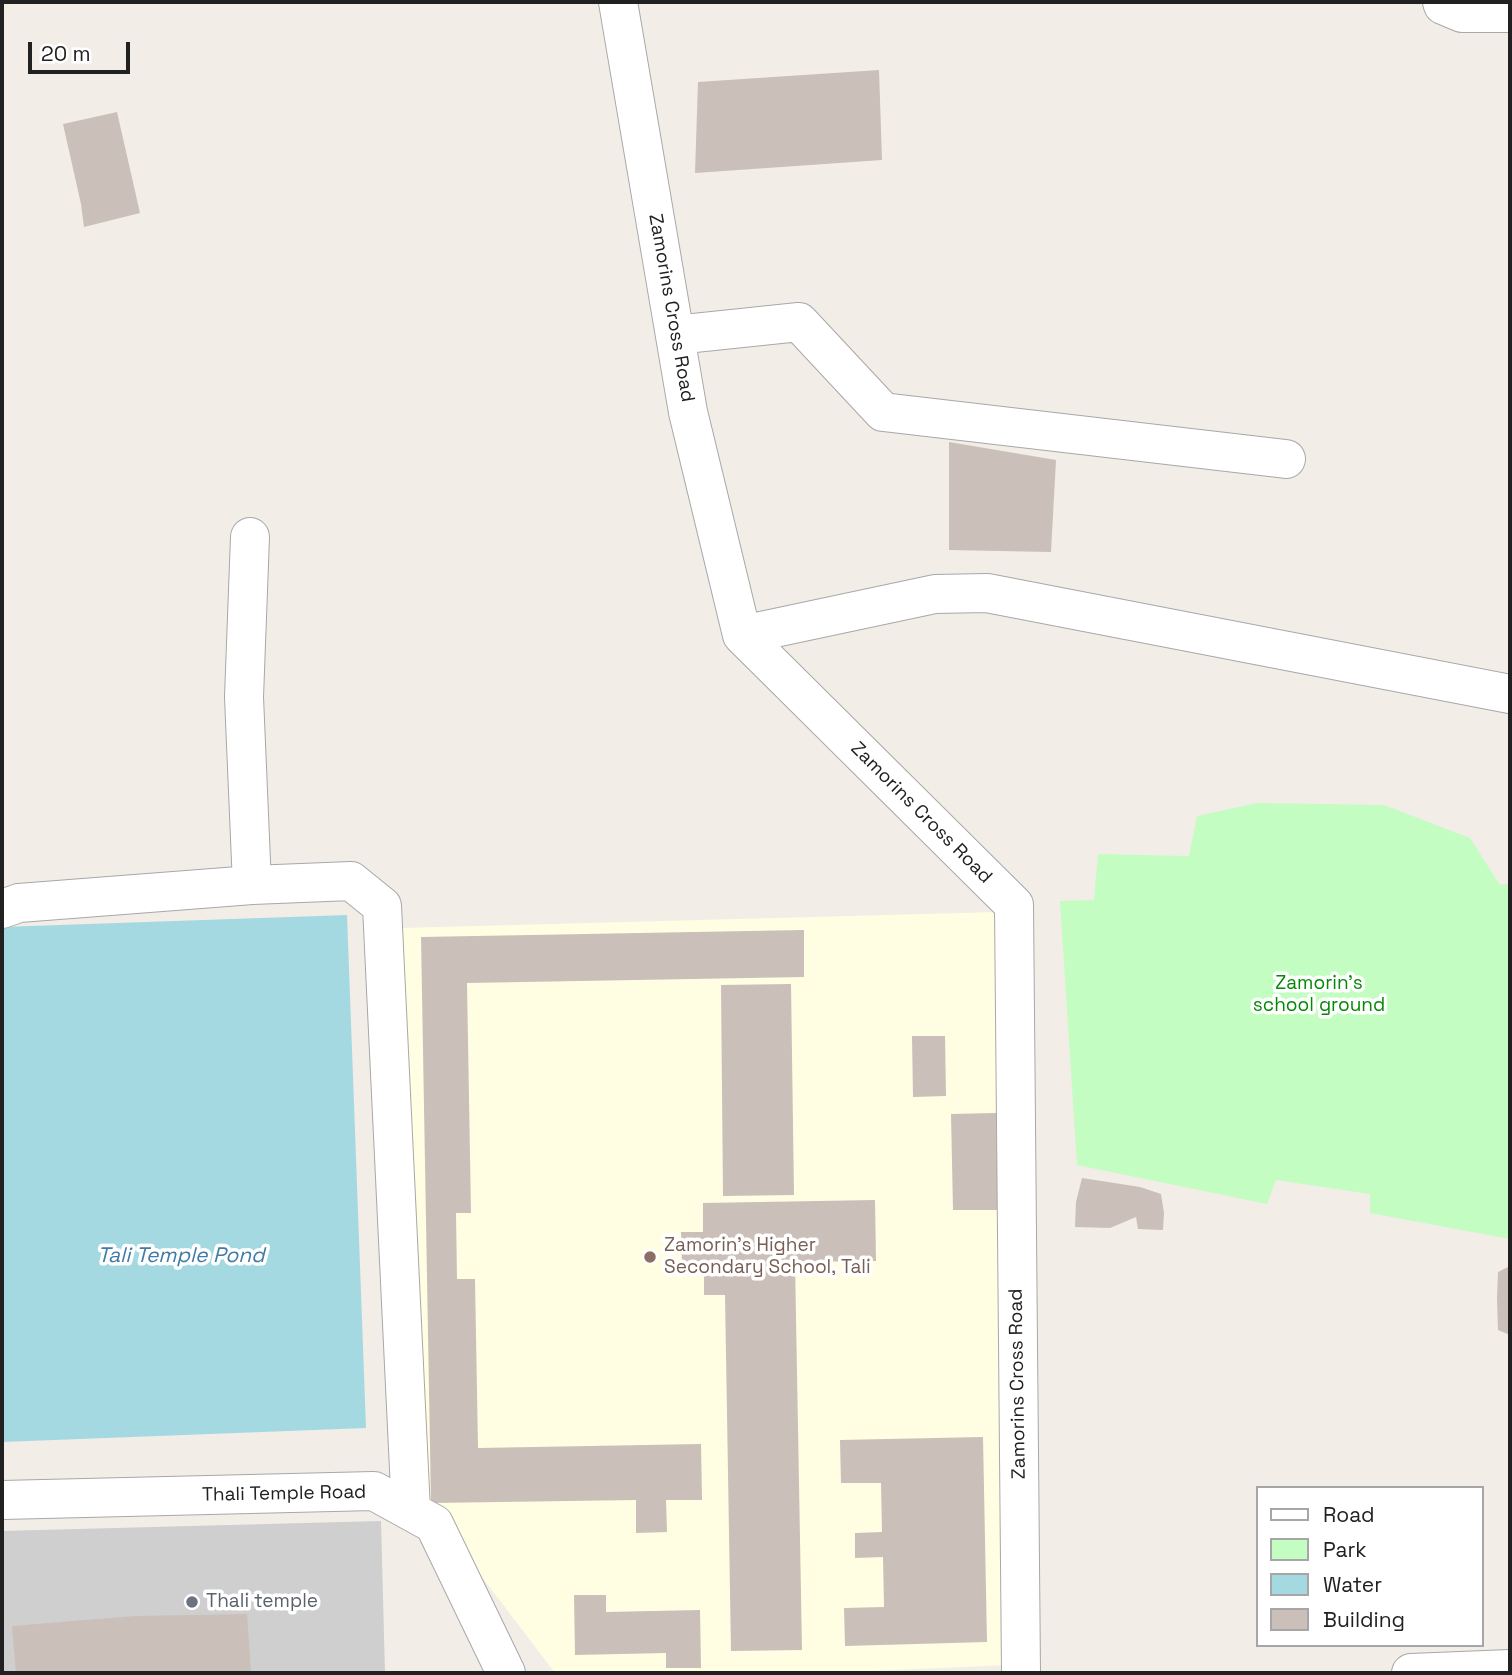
<!DOCTYPE html>
<style>
body{margin:0}
#map{position:relative;width:1512px;height:1675px;overflow:hidden;background:#f2ede7;font-family:"Space Grotesk",sans-serif}
canvas{display:block}
.frame{position:absolute;inset:0;border:4px solid #212121;pointer-events:none}
.legend{position:absolute;left:1256px;top:1486px;width:228px;height:161px;box-sizing:border-box;background:#fff;border:2px solid #a6a6a6;margin:0;padding:9px 12px;list-style:none;font-size:21px;color:#212121}
.legend li{display:flex;align-items:center;gap:14px;height:35px}
.legend b{width:35px;border:2px solid #a6a6a6}
.scale{position:absolute;left:28px;top:42px;width:102px;height:32px;box-sizing:border-box;border:4px solid #212121;border-top:0;padding-left:9px;font-size:21px;line-height:24px;white-space:nowrap;color:#212121;-webkit-text-stroke:5px #fff;paint-order:stroke}
</style>
<div id="map">
<canvas width="1512" height="1675"></canvas>
<div class="frame"></div>
<ul class="legend">
<li><b style="height:9px;background:#fff"></b>Road</li>
<li><b style="height:19px;background:#c3fdc2"></b>Park</li>
<li><b style="height:19px;background:#a5d9e2"></b>Water</li>
<li><b style="height:19px;background:#cabfb9"></b>Building</li>
</ul>
<div class="scale">20 m</div>
</div>
<script>
const g = document.querySelector('canvas').getContext('2d');
g.lineJoin = 'round';
function paint(path, color) {
  g.fillStyle = color;
  g.fill(path, 'evenodd');
}
function stroke(path, color, width, dash) {
  g.strokeStyle = color;
  g.lineWidth = width;
  g.lineCap = dash ? 'butt' : 'round';
  g.setLineDash(dash || []);
  g.stroke(path);
}
function drawText(font, color, halo, rows, align = 'center') {
  g.font = font + ' "Space Grotesk",sans-serif';
  g.lineWidth = 7;
  g.setLineDash([]);
  g.textBaseline = 'middle';
  g.strokeStyle = halo;
  g.fillStyle = color;
  for (const [text, x, y, turn = 0] of rows) {
    g.save();
    g.translate(x, y);
    g.rotate((+turn || 0) * Math.PI / 180);
    g.textAlign = isNaN(turn) ? turn : align;
    if (halo) g.strokeText(text, 0, 0);
    g.fillText(text, 0, 0);
    g.restore();
  }
}
const education = new Path2D(`
 M997 912 1008 1665 826 1673H555L437 1518 423 1509 401 928Z`);
const religious = new Path2D(`
 M381 1521 385 1673H2V1531Z`);
const park = new Path2D(`
 M1257 803 1384 805 1470 838 1500 885 1510 884V1239L1370 1213V1194L1276 1180 1267 1204 1077 1165 1060 901 1094 900 1098 854 1189 856 1197 816Z`);
const water = new Path2D(`
 M347 915 366 1428 2 1442V927Z`);
const building = new Path2D(`
 M879 70 882 160 695 173 698 82Z
 M117 112 140 213 84 227 81 204 63 124Z
 M949 442 1056 460 1051 552 949 550Z
 M804 930V977L467 983 471 1213H456L457 1279H475L478 1448 701 1444 702 1500H666L667 1532 636 1533V1500L431 1503 421 937Z
 M791 984 794 1195 723 1196 721 985Z
 M912 1036H945L946 1096 913 1097Z
 M996 1113 998 1210H953L951 1114Z
 M1082 1178 1140 1187 1161 1194 1164 1213 1163 1230 1138 1229 1136 1217 1110 1228 1075 1227 1076 1202Z
 M875 1200 876 1261 795 1262 802 1650 731 1651 725 1295H704V1262L682 1263 681 1232H703V1203Z
 M1510 1266V1335L1498 1330 1497 1298 1498 1272Z
 M983 1437 987 1642 845 1646 844 1608 884 1607 883 1557 855 1558V1533L882 1532 881 1483H841L840 1440Z
 M574 1595H606V1612L700 1610 701 1668H666V1653L575 1655Z
 M247 1614 251 1673H16L12 1626 135 1616Z`);
const minor = new Path2D(`
 M618 2 688 412 742 635 1014 905 1021 1673
 M1442 2 1443 5 1462 13H1510
 M675 335 799 322 883 412 1286 459
 M250 537 244 697 252 885
 M742 635 935 594 987 593 1510 694
 M2 909 19 903 252 885 351 881 382 906 411 1511
 M2 1500 374 1491 434 1524 506 1673
 M1411 1673 1510 1669`);
const markers = [
 [650,1257,7,"#8d6e63"],
 [192,1602,7,"#6b7280"]
];
const streetNames = [
 ["Zamorins Cross Road",671,308,80],
 ["Zamorins Cross Road",921,813,45],
 ["Zamorins Cross Road",1018,1384,-91],
 ["Thali Temple Road",284,1494,-1]
];
const parkNames = [
 ["Zamorin's",1319,984],
 ["school ground",1319,1006]
];
const educationNames = [
 ["Zamorin's Higher",664,1246],
 ["Secondary School, Tali",664,1268]
];
const worshipNames = [
 ["Thali temple",206,1602]
];
const waterNames = [
 ["Tali Temple Pond",181,1256]
];
paint(education, '#fffde2');
paint(religious, '#cfcfcf');
paint(park, '#c3fdc2');
paint(water, '#a5d9e2');
paint(building, '#cabfb9');
stroke(minor, '#a8a8a8', 40);
stroke(minor, '#fff', 38);
for (const [x, y, r, color] of markers) {
  const dot = new Path2D();
  dot.arc(x, y, r, 0, 2 * Math.PI);
  g.fillStyle = color;
  g.fill(dot);
  stroke(dot, '#fff', 2.5);
}
drawText('19px', '#212121', '#fff', streetNames);
drawText('19px', '#058905', '#fff', parkNames);
drawText('19px', '#785e54', '#fff', educationNames, 'left');
drawText('19px', '#5b616d', '#fff', worshipNames, 'left');
drawText('italic 21px', '#417ca7', '#fff', waterNames);
</script>
